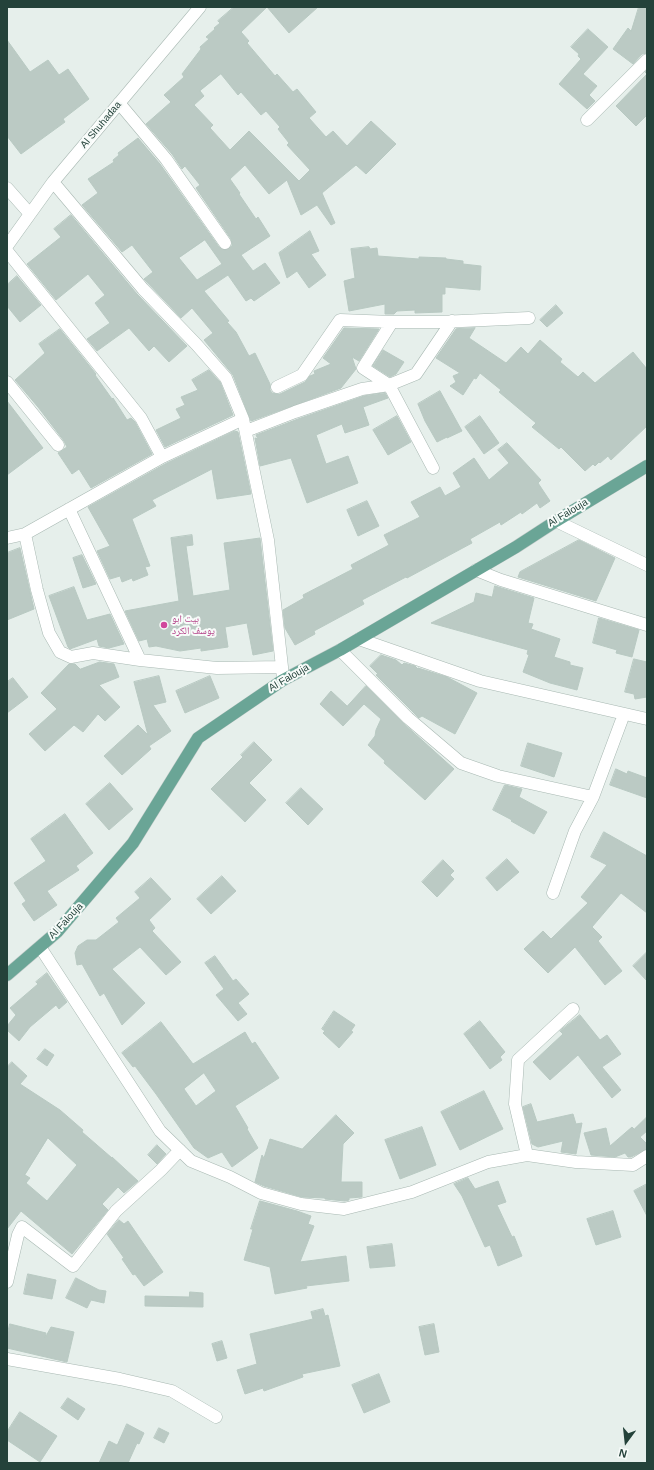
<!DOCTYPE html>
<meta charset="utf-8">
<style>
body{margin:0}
#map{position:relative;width:654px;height:1470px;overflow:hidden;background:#e6efeb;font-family:Helvetica,sans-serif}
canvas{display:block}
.frame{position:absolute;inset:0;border:8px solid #24423a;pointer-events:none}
.north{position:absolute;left:606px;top:1422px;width:40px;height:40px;-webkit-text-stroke:3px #f7fbf9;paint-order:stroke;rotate:195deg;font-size:11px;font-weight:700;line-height:16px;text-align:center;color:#24423a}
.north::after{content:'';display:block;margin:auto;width:14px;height:18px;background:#24423a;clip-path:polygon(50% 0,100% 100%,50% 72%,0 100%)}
</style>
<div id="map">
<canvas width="654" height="1470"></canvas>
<div class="frame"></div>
<div class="north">N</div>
</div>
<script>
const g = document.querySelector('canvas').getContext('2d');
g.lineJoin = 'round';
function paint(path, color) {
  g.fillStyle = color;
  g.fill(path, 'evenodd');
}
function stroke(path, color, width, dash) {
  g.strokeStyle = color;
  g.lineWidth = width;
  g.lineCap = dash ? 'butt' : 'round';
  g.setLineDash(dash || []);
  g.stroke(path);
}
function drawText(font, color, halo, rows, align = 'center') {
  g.font = font + ' Helvetica,"Noto Naskh Arabic",sans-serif';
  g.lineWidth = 4;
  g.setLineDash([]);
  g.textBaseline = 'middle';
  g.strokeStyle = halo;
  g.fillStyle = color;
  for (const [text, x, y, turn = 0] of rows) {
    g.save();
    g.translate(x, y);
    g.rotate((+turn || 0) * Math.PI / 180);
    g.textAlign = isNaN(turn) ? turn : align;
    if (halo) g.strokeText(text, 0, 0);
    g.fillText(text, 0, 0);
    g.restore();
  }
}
const building = new Path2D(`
 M234 7H318L289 33 267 7 241 32 249 41 247 43 275 76 277 74 293 92 297 89 316 112 309 118 326 137 333 131 347 146 371 121 396 144 366 174 356 165 322 193 335 223 331 225 317 205 301 215 287 180 269 194 245 165 230 179 240 193 239 194 256 219 258 217 270 236 241 255 253 271 265 263 280 283 254 301 251 298 246 301 228 275 204 291 229 321 227 322 236 332 249 356 255 353 270 384V390L272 393 276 394H280L305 382 310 376 315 374 314 371 331 364 323 358 344 328 379 329 359 361 352 357 356 369 341 388 251 421 233 375 204 340 213 333 192 308 181 318 144 279 153 272 132 245 122 252 82 205 98 193 88 179 114 162 113 160 119 155 118 153 138 138 160 164 219 247 225 250 232 246V243L231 239 196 188 200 185 185 166 182 169 172 154 146 124 171 102 164 95 184 77 182 74 201 49 200 47 209 39 206 37 215 29 214 28 220 23 218 21ZM221 74 238 95 241 92 261 115 266 111 280 127 278 129 289 143 287 145 310 170 299 181 249 131 230 150 210 128 213 125 194 105 204 96 200 91ZM205 240 222 264 197 280 179 258Z
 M639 7H647V53L642 54 633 64 613 49 628 28 631 31Z
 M588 29 608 47 583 74 597 86 589 95 595 101 587 109 559 84 581 59 578 56 579 54 571 47Z
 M7 40 30 72 48 60 59 75 68 69 89 99 63 119 65 122 21 154 7 136Z
 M647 71V115L636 126 616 106 647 74 645 72Z
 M71 215 137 294 187 346 169 362 154 346 149 351 129 328 97 351 87 339 110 323 95 303 105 295 88 274 56 300 27 264 61 237 54 229Z
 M310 231 319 251 311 254 326 275 309 288 297 271 287 278 279 253Z
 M369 247 370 249 377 248 378 256 419 259V257L446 258V259L463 261V264L481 266 480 290 445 287V294H442V312L415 313V310L397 311 394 314H385V304L349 311 344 281 355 278 351 249Z
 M17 276 41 305 20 322 7 306V285Z
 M556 305 563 313 547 327 540 320Z
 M475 328 469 338 506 363 521 347 528 354 540 340 562 359 560 362 578 377 583 372 595 383 633 352 647 369V426L611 460 608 456 600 463 599 462 595 466 593 464 585 471 561 447 559 449 532 427 536 423 499 392 501 390 480 373 476 379 474 378 463 395 450 386 456 382 453 376 460 373 436 358 456 329Z
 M60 329 96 374 95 375 112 399 113 398 127 420 131 418 135 422 152 454 91 488 79 469 72 474 58 453 67 447 64 441 38 407 15 380 45 353 39 344Z
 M383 350 404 362 396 374 390 377 373 366Z
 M209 370 220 382 233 415 165 447 156 430 181 418 176 409 185 405 181 397 198 390 192 380Z
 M440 391 462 431 447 438V437L437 442 425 421 418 404Z
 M385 393 388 398 363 407 369 425 345 433 342 424 316 435 326 464 348 456 358 483 307 503 291 458 260 466 255 438 258 439 256 435 298 419 364 396Z
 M7 401 43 448 7 475Z
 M397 416 411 442 388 455 373 430Z
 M480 416 499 443 484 454 465 427Z
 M235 431 238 432 251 494 217 499 212 469 152 500 156 506 132 519 150 566 145 567 148 575 133 581 132 578 122 582 120 576 110 579 97 551 110 546 88 507 165 464Z
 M507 443 541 480 538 483 550 501 540 508 537 503 522 514 521 512 501 525 500 522 470 539 472 543 407 578 406 577 362 600 364 604 314 631 315 634 295 645 285 628 283 610 304 598 303 595 353 569 351 565 389 545 384 535 420 517 411 502 440 487 445 496 461 487 453 473 474 458 489 480 509 463 498 450Z
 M367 501 379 526 358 536 347 510Z
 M192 535 193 545 186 546 193 596 230 590 224 543 260 538 273 651 253 655 247 623 225 627 228 647 201 651V648L180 651 156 646 149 647 147 639 139 641 125 611 179 601 171 538Z
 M579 540 615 558 596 601 518 577 520 572Z
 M20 548 34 609 7 620V553Z
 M82 555 96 584 83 588 73 558Z
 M495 586 534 598 528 623 533 624 531 629 560 639 554 657 570 662V665L583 668 577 690 550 683 523 672 529 655 527 654 528 650 431 623 474 602 476 593 492 597Z
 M74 587 87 620 110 614 124 644 109 648 99 646 97 639 70 649 68 647 49 596Z
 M599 618 639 630 632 657 616 653 617 650 593 643Z
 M381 655 396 660 402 665 404 663 415 666 418 669V668L447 677 477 693 455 734 422 716 419 718 376 675 378 674 370 666Z
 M634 659 647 662V697L635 699 634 694 625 692Z
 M100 662 114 664 119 677 99 685 120 707 105 721 98 714 83 732 74 725 45 751 29 734 57 709 41 693 69 664H75L80 669Z
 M159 676 166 702 153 705 171 731 149 746 151 749 122 775 104 756 138 725 148 735 134 682Z
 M210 676 219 698 185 713 176 691Z
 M13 678 28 697 7 713V682Z
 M366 686 403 723 454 769 425 800 384 763 385 761 368 745 375 736 376 730 381 719 364 704 343 726 320 704 331 691 347 706Z
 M254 742 272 760 249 783 266 800 245 822 211 789 243 757 241 755Z
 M528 743 562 753 554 777 521 766Z
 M616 769 627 774 628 771 647 778V798L610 785Z
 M110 783 133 809 109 830 86 804Z
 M505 785 522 789 519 797 547 812 534 834 511 821 512 820 493 810Z
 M301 788 323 809 308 825 286 803Z
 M65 814 93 853 76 866 79 870 47 891 57 905 34 921 22 904 26 901 14 883 46 861 31 839Z
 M604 832 647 856V913L621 893 592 927 602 937 598 941 622 971 605 985 575 947 548 973 524 949 543 931 551 939 588 903 581 897 607 865 591 857Z
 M507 859 519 872 497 891 486 878Z
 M443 860 454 871 450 875 454 879 437 897 422 882Z
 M222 876 236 891 211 914 197 899Z
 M151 878 171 899 149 920 155 928 152 931 181 962 166 975 140 947 112 969 145 1003 122 1025 104 993 100 996 82 964 77 965 75 953 78 946 87 940H96L119 922 116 918 140 898 135 892Z
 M647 952V981L633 966Z
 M215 956 233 981 236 979 249 994 238 1003 247 1014 238 1021 216 995 224 989 205 963Z
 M47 973 67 1002 59 1009 56 1005 30 1027 19 1041 7 1030V1026L16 1015 10 1008 38 984 36 982Z
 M334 1011 355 1025 351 1031 353 1032 339 1048 323 1033 325 1031 322 1029Z
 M580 1015 600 1040 607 1035 621 1054 602 1067 621 1090 612 1098 578 1055 550 1080 533 1062 563 1034 560 1031Z
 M480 1021 505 1052 500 1057 502 1060 490 1069 464 1034Z
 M161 1022 193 1064 245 1032 252 1044 255 1042 279 1078 235 1106 248 1128 247 1129 258 1148 232 1167 222 1152 208 1158 194 1148 156 1094 135 1066 133 1067 122 1053ZM204 1073 216 1091 196 1106 184 1089Z
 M45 1049 54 1055 47 1066 37 1059Z
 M12 1062 27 1076 20 1084 60 1110 83 1130 82 1132 112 1158V1157L138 1181 124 1193 118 1187 102 1204 108 1210 72 1254 21 1211 7 1229V1067ZM48 1138 77 1165 47 1201 26 1183 30 1178 25 1175Z
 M484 1091 503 1129 460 1150 441 1112Z
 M531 1104 537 1122 573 1114 576 1124 582 1123 576 1154 561 1152 563 1141 538 1147 532 1144 523 1107Z
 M336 1115 354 1133 343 1144 341 1182H362V1197L349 1198V1200L345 1201 325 1199V1198L302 1197 264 1186 255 1182 262 1155 264 1158 270 1139 302 1149Z
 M647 1117V1131L640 1137 647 1144V1149L631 1157H628L625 1153 615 1157 591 1155 584 1133 606 1128 610 1146 632 1127 634 1129Z
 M422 1127 436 1165 400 1179 385 1140Z
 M157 1145 166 1154 157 1164 148 1155Z
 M468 1178 475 1189 498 1181 506 1202 497 1205 512 1237 514 1236 522 1256 498 1266 490 1245 485 1247 462 1196 454 1184Z
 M647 1184V1216L634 1191Z
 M260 1201 297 1211 311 1216 308 1224 314 1226 300 1262 346 1256 349 1281 306 1286 307 1288 275 1294 270 1267 244 1260 253 1229H251Z
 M613 1211 621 1237 596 1245 587 1219Z
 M119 1220 124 1224 128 1221 163 1272 144 1286 135 1274 133 1275 122 1259 124 1258 107 1234Z
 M392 1244 395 1266 370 1268 367 1247Z
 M28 1274 56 1280 52 1299 24 1294Z
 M76 1278 99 1290 106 1291 104 1303 91 1300 87 1308 66 1298Z
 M190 1292 203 1293V1307L145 1306V1296L189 1297Z
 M323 1309 325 1316 328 1315 340 1366 302 1374 303 1377 264 1391 263 1388 245 1394 237 1370 257 1364 250 1334 313 1319 311 1312Z
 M10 1324 46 1333 45 1338 51 1327 74 1332 67 1362 7 1348V1336Z
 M434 1324 439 1352 425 1355 419 1327Z
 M222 1341 227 1358 217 1361 212 1344Z
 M379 1374 390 1402 364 1413 352 1385Z
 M68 1398 85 1409 78 1420 61 1408Z
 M20 1412 57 1436 40 1462 7 1440V1432Z
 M127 1424 144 1433 139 1444 137 1443 128 1463H99L109 1441 117 1445Z
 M159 1428 169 1433 164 1443 154 1438Z`);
const minor = new Path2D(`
 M119 103 166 159 225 243
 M587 120 647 60
 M53 182 143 289 196 344 226 378 243 419
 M7 188 30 214
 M7 246 53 182 200 7
 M7 251 141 418 162 457 25 534
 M392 322H440L529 318
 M7 382 58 445
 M277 387 302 375 340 320 392 322 363 368 389 385 433 468
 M246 431 295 412 362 389 389 385 416 374 452 321
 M162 457 243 419 268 540 282 667
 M69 509 140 660
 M556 521 647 565
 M7 538 25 534 37 590 49 633 60 652 71 657 93 653 140 660 217 668 282 667 283 680
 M476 570 501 580 647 625
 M359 639 480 681 647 719
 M340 650 408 718 461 763 498 776 593 797
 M553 893 575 831 593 797 624 714
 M40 947 160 1131 191 1161 230 1177 261 1193 301 1204 344 1209 412 1192 488 1162 527 1155 576 1162 633 1165 647 1156
 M527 1155 515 1104 518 1060 573 1009
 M7 1282 18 1235 22 1227 73 1266 116 1211 161 1170 180 1150
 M7 1359 120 1379 172 1391 216 1417`);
const major = new Path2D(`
 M7 975 57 932 133 843 198 738 283 680 340 650 516 547 556 521 647 466`);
const markers = [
 [164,625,4,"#d1479c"]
];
const streetNames = [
 ["Al Shuhadaa",101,125,-50],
 ["Al Falouja",568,513,-31],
 ["Al Falouja",289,678,-30],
 ["Al Falouja",66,921,-47]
];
const hotelNames = [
 ["بيت ابو",172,619],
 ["يوسف الكرد",172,631]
];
paint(building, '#bbcac4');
stroke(building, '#b8c9c2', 1);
stroke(minor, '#a8b8b2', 13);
stroke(major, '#c2cac8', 13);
stroke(minor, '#fff', 12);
stroke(major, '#6aa596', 12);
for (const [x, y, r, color] of markers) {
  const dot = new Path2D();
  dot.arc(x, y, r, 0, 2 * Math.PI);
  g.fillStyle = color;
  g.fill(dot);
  stroke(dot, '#f7fbf9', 1.5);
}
drawText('10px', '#24423a', '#f7fbf9', streetNames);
drawText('10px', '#b23c85', '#f7fbf9', hotelNames, 'left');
</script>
